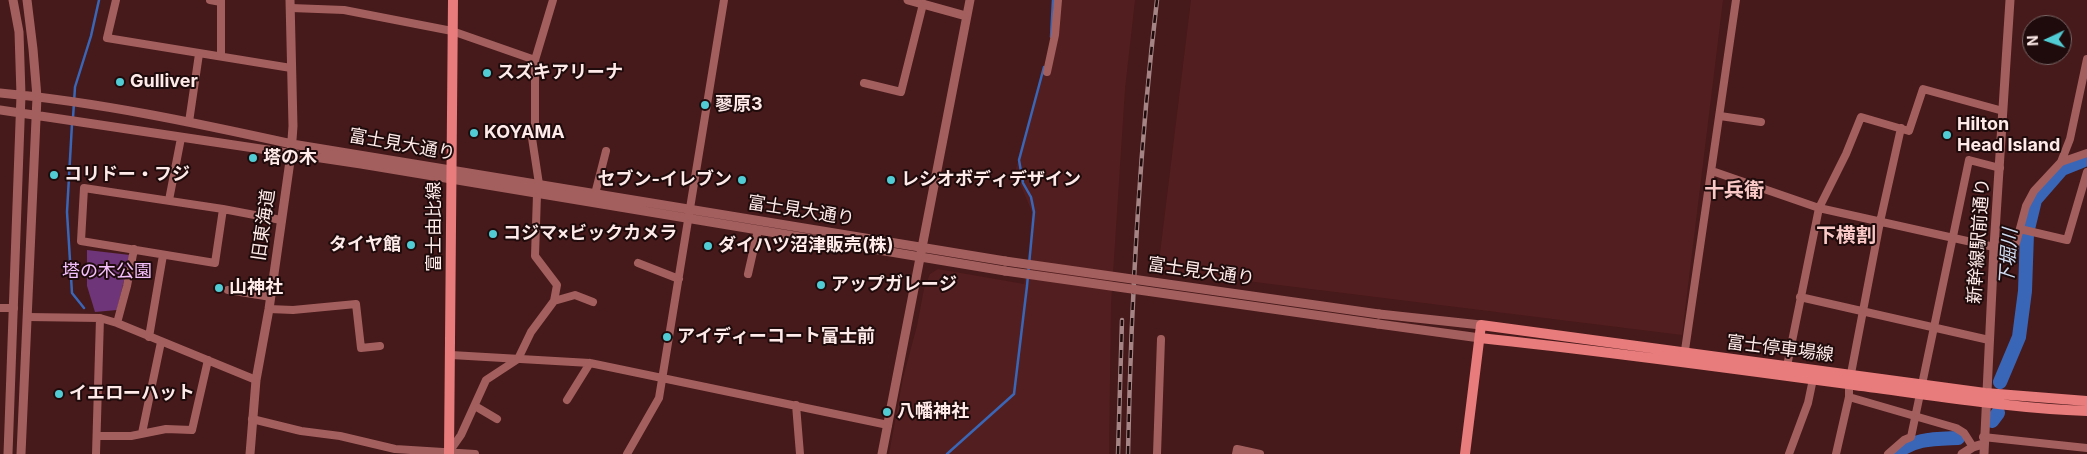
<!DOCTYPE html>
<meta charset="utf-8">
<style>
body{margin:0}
#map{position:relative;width:2087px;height:454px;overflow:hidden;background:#46191a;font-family:Inter,sans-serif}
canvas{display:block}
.north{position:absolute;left:2022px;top:15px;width:50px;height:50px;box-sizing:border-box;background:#1f0b0b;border:1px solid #786564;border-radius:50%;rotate:267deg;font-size:14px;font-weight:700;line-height:20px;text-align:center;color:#feebe9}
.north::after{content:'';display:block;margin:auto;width:18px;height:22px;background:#51ccd4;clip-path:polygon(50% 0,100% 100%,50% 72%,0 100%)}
</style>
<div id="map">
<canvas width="2087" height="454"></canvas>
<div class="north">N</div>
</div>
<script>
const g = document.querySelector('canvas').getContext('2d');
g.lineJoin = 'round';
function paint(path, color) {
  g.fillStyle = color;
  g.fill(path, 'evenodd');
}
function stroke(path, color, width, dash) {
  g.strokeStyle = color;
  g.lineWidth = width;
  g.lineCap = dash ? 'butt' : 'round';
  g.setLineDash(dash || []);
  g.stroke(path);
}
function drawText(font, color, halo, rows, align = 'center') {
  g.font = font + ' Inter,"Noto Sans JP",sans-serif';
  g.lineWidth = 4;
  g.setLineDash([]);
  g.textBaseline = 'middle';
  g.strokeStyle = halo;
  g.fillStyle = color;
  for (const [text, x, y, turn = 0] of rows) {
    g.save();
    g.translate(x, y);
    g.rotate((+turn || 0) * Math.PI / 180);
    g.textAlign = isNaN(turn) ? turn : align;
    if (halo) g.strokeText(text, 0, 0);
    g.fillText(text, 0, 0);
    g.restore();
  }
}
const built = new Path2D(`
 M1056 0H1135L1125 89 1111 304 1109 454H889L903 378 917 326 924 289 930 274 938 269 1024 284 1028 259 1032 212 1015 172 1054 34Z
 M1191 0H1723L1682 335 1158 270Z`);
const green = new Path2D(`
 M87 250 130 255 117 310 95 312 87 286Z`);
const stream = new Path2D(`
 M1051 37 1053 0
 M73 118 75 87 91 36 99 0
 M72 124 67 212 72 293 84 308
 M947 454 1014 394 1027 286 1034 212 1031 197 1023 183 1019 160 1044 67`);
const river = new Path2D(`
 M2000 382 2019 337 2025 291 2027 233 2035 200 2062 169 2087 159
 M1992 421 1998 413
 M1895 454C1914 438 1935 439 1958 438`);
const minor = new Path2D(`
 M116 0 107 38 291 68
 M210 0 221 2
 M221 0V56
 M291 8 344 10 452 31 535 60
 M1047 72 1055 35 1058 0
 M864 83 901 92 923 4
 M1720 116 1761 122
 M189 122 199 54
 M2061 162 2070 139 2087 59
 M1712 171 1819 208 1994 247 2011 249 2015 247 2026 206 2034 191 2061 162 2087 153
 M539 184 532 138 535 129V60L553 0
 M595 194 606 151
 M169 200 181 138
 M223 209 215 263 81 241 84 188 223 209 281 220
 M2020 229 2067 240 2087 172
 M638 263 679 279
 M748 274 758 230
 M228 290 271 297
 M1800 297 1989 340
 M554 301 575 295 593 302
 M0 308H14
 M269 309 293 310 356 304 361 348 380 346
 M27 317 100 318 117 323 256 380
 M117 323 127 286 134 249
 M149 337 163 255
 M451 355 590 363 888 425
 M1684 357 1736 0
 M1786 371 1819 208 1846 154 1861 117 1909 131 1923 89 2003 111
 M1849 397 1956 428 1964 433 1973 447
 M567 400 590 363
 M796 405 800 454
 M475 406 497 419
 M252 419 301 431 340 436 395 449 475 454
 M142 433 161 342
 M97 436H131L166 429 192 430 208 360
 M1983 437 2087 448
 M449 452 461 435 486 380 518 359 531 332 554 301 557 285 535 256 537 194
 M96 454 100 318
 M627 454 659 398 724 0
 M1157 454 1161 339
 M1236 454 1237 449 1260 454
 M1789 454 1808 403 1813 379
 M1836 454 1849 397V384L1880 222 1901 128
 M1888 454 1904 440 1911 437 1969 160 2000 168`);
const tertiary = new Path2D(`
 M908 0 966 16
 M0 93C98 102 196 123 292 144L1005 261
 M0 110 361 164 1005 271
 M1379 314 1481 325
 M1378 324 1480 338
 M8 454 21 95 19 32 13 0
 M21 454 37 97 33 49 27 0
 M250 454 256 380 269 309 291 154 293 126 290 0
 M882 454 970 0
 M1962 454 1973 447 1983 444
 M1984 454 1994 247 2010 0`);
const secondary = new Path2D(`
 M1480 338C1605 351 1729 368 1854 385 1932 395 2009 408 2087 411
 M449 454 453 0
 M1465 454 1481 325 1985 393 2087 401`);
const rail = new Path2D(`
 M1118 454 1122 320
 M1128 454C1131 302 1139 151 1157 0`);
const tertiaryBridge = new Path2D(`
 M1005 261 1379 314
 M1005 271 1378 324`);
const markers = [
 [487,73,5,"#51ccd4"],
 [120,82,5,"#51ccd4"],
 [705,105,5,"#51ccd4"],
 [474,133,5,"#51ccd4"],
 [1947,135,5,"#51ccd4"],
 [253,158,5,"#51ccd4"],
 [54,175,5,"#51ccd4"],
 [742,180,5,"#51ccd4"],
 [891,180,5,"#51ccd4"],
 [493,234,5,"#51ccd4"],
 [411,245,5,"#51ccd4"],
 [708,246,5,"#51ccd4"],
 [821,285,5,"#51ccd4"],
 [219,288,5,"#51ccd4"],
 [667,337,5,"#51ccd4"],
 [59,394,5,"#51ccd4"],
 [887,412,5,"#51ccd4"]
];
const poiNames = [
 ["スズキアリーナ",497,73],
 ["Gulliver",130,82],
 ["蓼原3",715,105],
 ["Hilton",1957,125],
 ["Head Island",1957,146],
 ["KOYAMA",484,133],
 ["塔の木",263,158],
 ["コリドー・フジ",64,175],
 ["セブン-イレブン",732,180,"right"],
 ["レシオボディデザイン",901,180],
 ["コジマ×ビックカメラ",503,234],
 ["タイヤ館",401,245,"right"],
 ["ダイハツ沼津販売(株)",718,246],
 ["アップガレージ",831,285],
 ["山神社",229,288],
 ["アイディーコート富士前",677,337],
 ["イエローハット",69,394],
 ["八幡神社",897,412]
];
const streetNames = [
 ["富士見大通り",402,145,10],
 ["富士見大通り",801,211,9],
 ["旧東海道",264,225,-82],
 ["富士由比線",435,227,-90],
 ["新幹線駅前通り",1979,241,-86],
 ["富士見大通り",1201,272,8],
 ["富士停車場線",1780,349,7]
];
const parkNames = [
 ["塔の木公園",107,272]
];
const waterNames = [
 ["下堀川",2009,257,-86]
];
const quarterNames = [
 ["十兵衛",1734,191],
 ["下横割",1846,236]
];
paint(built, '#531e1f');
paint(green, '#6e3578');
stroke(stream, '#3a66b7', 2.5);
stroke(river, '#3a66b7', 14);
stroke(minor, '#a35f5e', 8);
stroke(tertiary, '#a35f5e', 9);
stroke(secondary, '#e87b7b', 10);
stroke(rail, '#a48484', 4.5);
stroke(rail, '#1f0b0b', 2.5, [8]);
stroke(tertiaryBridge, '#a35f5e', 9);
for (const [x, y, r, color] of markers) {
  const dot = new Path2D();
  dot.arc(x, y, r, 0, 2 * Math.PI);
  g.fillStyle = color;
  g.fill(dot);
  stroke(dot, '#1f0b0b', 2);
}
drawText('bold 18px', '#feebe9', '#1f0b0b', poiNames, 'left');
drawText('18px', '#feebe9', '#1f0b0b', streetNames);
drawText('18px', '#f5c0fe', '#1f0b0b', parkNames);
drawText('italic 19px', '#cfdcf2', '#1f0b0b', waterNames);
drawText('bold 20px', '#fac9c7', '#1f0b0b', quarterNames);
</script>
